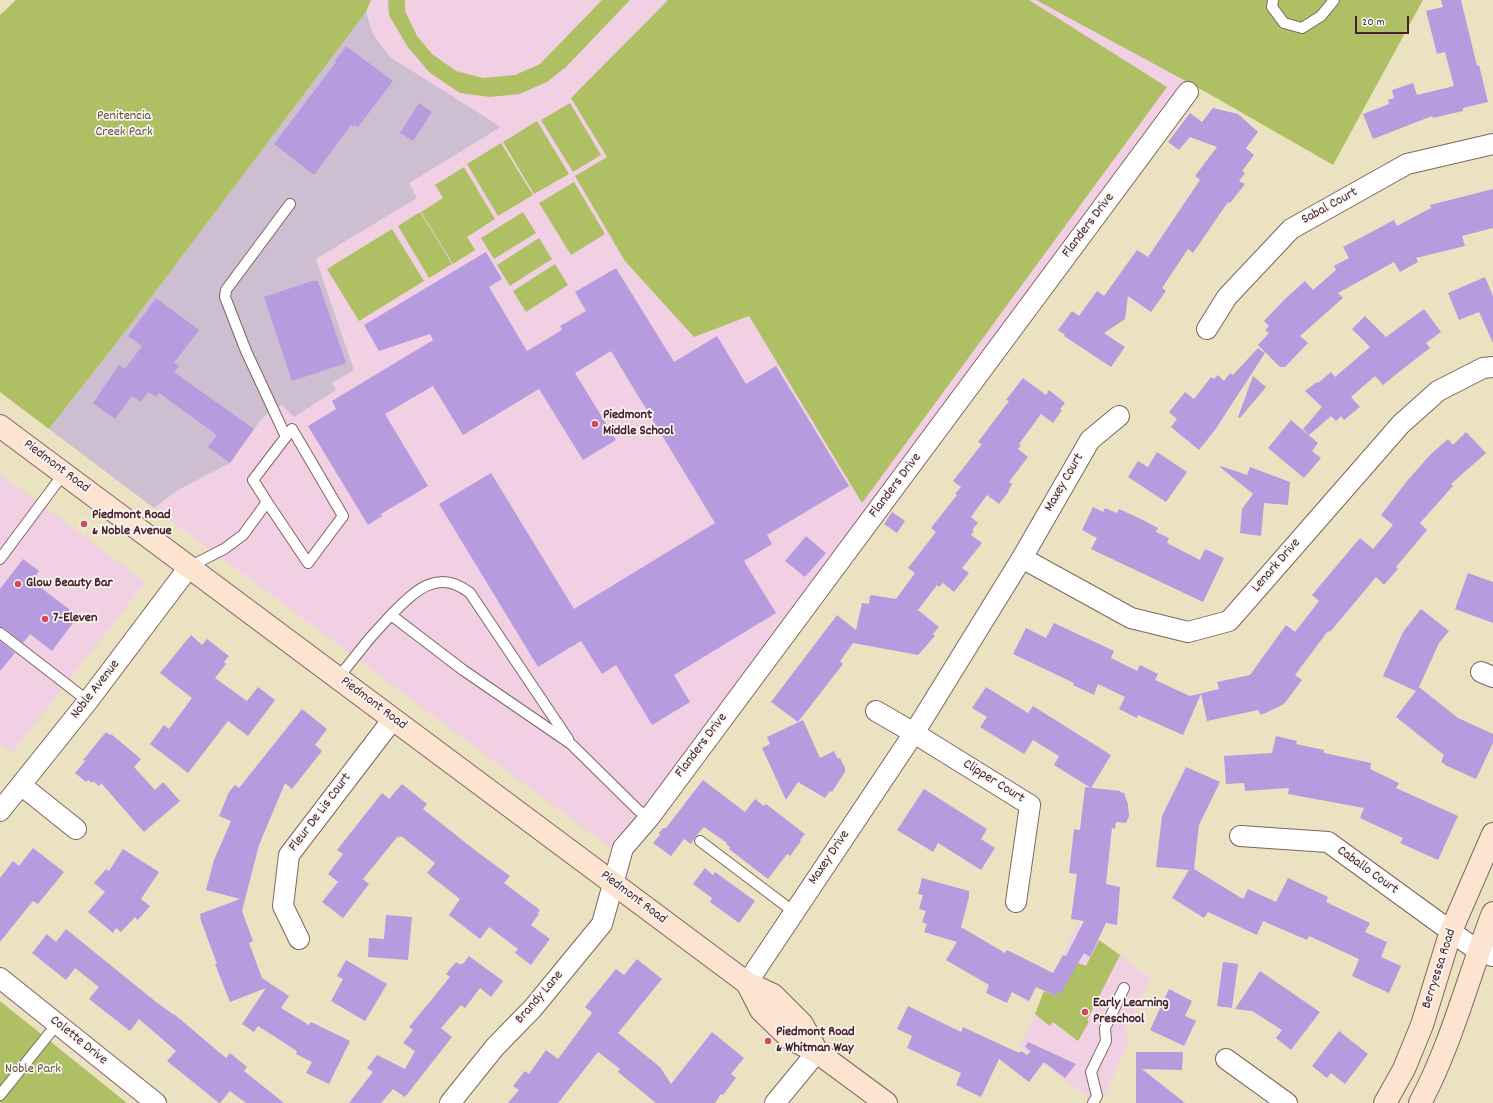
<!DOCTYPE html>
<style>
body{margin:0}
#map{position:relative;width:1493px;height:1103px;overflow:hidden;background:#ebe2c2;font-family:Dekko,sans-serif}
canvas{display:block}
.scale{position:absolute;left:1355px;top:16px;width:54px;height:18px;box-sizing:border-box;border:2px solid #4a1f2b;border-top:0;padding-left:5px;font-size:12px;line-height:14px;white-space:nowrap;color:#4a1f2b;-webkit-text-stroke:3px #f6f6f2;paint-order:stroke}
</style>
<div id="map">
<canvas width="1493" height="1103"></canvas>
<div class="scale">20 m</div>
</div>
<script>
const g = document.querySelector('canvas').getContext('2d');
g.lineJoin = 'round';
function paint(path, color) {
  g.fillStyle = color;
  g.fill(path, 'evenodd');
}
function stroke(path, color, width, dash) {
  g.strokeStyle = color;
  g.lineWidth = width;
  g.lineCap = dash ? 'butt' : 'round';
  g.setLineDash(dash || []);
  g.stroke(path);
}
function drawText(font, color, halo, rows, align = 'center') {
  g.font = font + ' Dekko,sans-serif';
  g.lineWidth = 3.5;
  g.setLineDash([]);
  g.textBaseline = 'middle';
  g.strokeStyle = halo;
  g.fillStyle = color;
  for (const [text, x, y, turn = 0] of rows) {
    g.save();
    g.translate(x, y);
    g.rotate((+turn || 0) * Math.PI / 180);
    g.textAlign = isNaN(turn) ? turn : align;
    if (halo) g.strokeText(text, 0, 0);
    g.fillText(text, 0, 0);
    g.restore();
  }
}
const built = new Path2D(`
 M371 0H1036L1184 79 616 852 154 508 178 490 230 463 262 418 282 405 336 391 332 383 354 369 316 259 417 198 408 183 501 127 390 57 373 34 366 12Z
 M0 474 146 582 12 753 0 743Z
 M1078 924 1151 979 1124 1031 1130 1040 1104 1096 1088 1097 1020 1046 1038 1009 1052 972H1053L1063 955Z`);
const industrial = new Path2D(`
 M366 12 373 34 390 57 501 127 409 183 417 198 316 259 354 370 332 383 336 390 294 417 282 405 262 418 230 463 178 490 154 508 49 429 128 328Z`);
const green = new Path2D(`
 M16 0H371L366 12 128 328 49 429 0 392V15Z
 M388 0H405V11L417 36 432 54 456 71 483 78 515 75 540 64 602 0H630L566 67 547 82 519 94 490 97 460 93 430 73 407 46 389 15Z
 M668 0H1029L1167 87 862 503 749 316 694 337 625 261 575 176 607 157 571 98Z
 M1036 0H1423L1333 165 1204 91Z
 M570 103 601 155 573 172 541 120Z
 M537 121 569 174 534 194 503 142Z
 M501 143 533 195 498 216 467 164Z
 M464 167 495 219 467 237 475 250 453 264 421 212 443 198 435 185Z
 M574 182 605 234 571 255 539 203Z
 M420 212 452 264 429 278 398 226Z
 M523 212 536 233 494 259 481 238Z
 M392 229 424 281 359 321 327 269Z
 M539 238 552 259 510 286 497 265Z
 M555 264 568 285 526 312 513 291Z
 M1099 940 1120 955 1087 1020 1089 1022 1078 1041 1053 1022 1050 1026 1035 1014 1044 991 1056 996 1063 979 1078 963 1086 966Z
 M0 1001 127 1103H0Z`);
const building = new Path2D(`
 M1441 0H1461L1477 66 1479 65 1488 102 1463 108V111L1433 118 1432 116 1373 139 1363 114 1389 104 1388 100 1394 98 1392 90 1413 83 1417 95 1454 86 1445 52 1437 54 1426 11 1443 7Z
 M346 46 393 81 358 127 355 125 353 127 351 125 314 175 274 144 336 62 335 61Z
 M419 103 432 112 413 141 400 133Z
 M1213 108 1238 114 1258 132 1246 148 1254 155 1242 171 1245 173 1239 181 1245 184 1230 203 1228 202 1193 253 1188 249 1162 288 1166 291 1151 312 1128 296 1125 319 1104 333 1125 347 1111 367 1064 336 1065 335 1058 330 1072 311 1079 316 1097 291 1104 296 1137 250 1148 257 1200 180 1195 176 1217 147 1190 137 1179 150 1168 142 1190 113 1202 122Z
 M1493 189V228L1462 236 1465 246 1416 258 1418 262 1400 272 1394 262 1338 293 1343 298 1300 336 1308 343 1285 367H1280L1258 345 1269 333 1265 330 1269 326 1264 321 1285 299 1305 281 1313 290 1336 270 1334 266 1349 258 1343 247 1394 220 1397 226 1431 208 1430 205Z
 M486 252 502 279 489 287 527 351 562 330 560 326 586 311 575 292 616 268 674 362 717 336 746 384 776 366 849 486 767 535 772 544 744 561 776 613 674 675 690 702 652 725 616 665 602 674 581 641 538 667 439 504 491 473 574 609 715 523 611 351 575 373 616 440 583 460 539 389 463 435 433 386 385 414 428 486 381 514 382 516 368 525 308 426 336 409 332 401 433 340 430 334 379 351 364 325Z
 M1485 277 1493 296V343L1479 312 1459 320 1448 293Z
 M312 281H318L346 363 292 381 264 297Z
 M156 298 199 330 174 363 179 366 174 372 254 429 230 463 208 447 217 435 159 393 156 397 148 392 141 402 132 396 115 419 93 403 119 365 125 369 142 346 128 336Z
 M1424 309 1441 332 1426 343 1430 348 1404 368 1383 385 1375 376 1351 397 1360 407 1344 420 1341 416 1336 421 1331 416 1309 435 1303 429 1322 407 1305 391 1317 382 1318 383 1331 372 1335 377 1370 347 1352 329 1365 316 1386 337Z
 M1258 348 1265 353 1215 430 1199 450 1171 427 1177 419 1169 412 1185 392 1194 399 1211 377 1214 379 1218 375 1224 381 1230 373 1233 375Z
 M1253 376 1266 387 1240 418 1238 417Z
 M1023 378 1046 395 1049 390 1065 403 1060 409 1062 410 1053 423 1041 414 1019 444 1021 445 1018 449 1028 457 1009 482 1012 484 1008 491H1009L999 504 987 495 971 517 978 523 972 530 974 531 971 535 982 543 962 568 969 573 954 592 943 583 939 587 937 585 918 610 939 627 933 634 935 636 918 655 853 643 840 661 843 664 798 722 771 702 837 615 856 630 862 603 869 604 870 596 871 595 896 599 915 573 908 568 936 532 931 528 957 495 955 494 961 487 953 481 982 444 978 442 1009 401 1006 400Z
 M1291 420 1318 443 1312 451 1321 458 1304 478 1268 448Z
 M1466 432 1486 453 1451 484 1453 486 1420 523 1427 530 1396 567 1398 569 1384 585 1376 577 1330 632 1328 631 1295 675 1302 680 1284 704 1261 715 1258 710 1207 721 1201 694 1183 735 1138 715 1137 718 1119 709 1125 697 1098 684 1094 695 1073 685 1074 683 1013 654 1026 628 1046 638 1054 623 1114 651 1111 658 1137 671 1140 665 1158 674 1155 680 1190 696 1219 689 1217 682 1250 675 1286 625 1295 632 1319 601 1312 595 1360 538 1373 549 1393 525 1381 515 1407 481 1430 455 1448 439 1453 445Z
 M1157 452 1187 472 1166 502 1128 477 1138 461 1148 467Z
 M1221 466 1247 475 1250 467 1290 482 1288 505 1264 503 1261 536 1240 533 1242 509 1253 494 1220 467Z
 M1093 507 1103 512 1105 508 1117 513 1119 509 1139 518 1158 528 1156 532 1169 538 1167 543 1200 560 1205 549 1224 558 1203 602 1091 549 1097 538 1082 530Z
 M892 512 905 521 897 533 884 524Z
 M806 536 826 553 805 577 785 561Z
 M23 559 39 571 32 581 78 616 52 651 30 634 23 643 4 628 0 627V589Z
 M1468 573 1493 582V623L1455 609Z
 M1421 609 1449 631 1439 643 1419 687 1458 718 1493 734V743L1476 779 1445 765V764L1441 762 1444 755 1396 717 1416 691 1383 676 1403 632Z
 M191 635 202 645 207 639 229 656 224 662 226 664 215 678 247 701 258 687 275 700 248 736 228 721 188 773 150 744 164 725 169 729 192 698 160 673Z
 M0 641 15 653 0 671Z
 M986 687 1028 713 1033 706 1111 755 1091 788 1054 765 1059 756 1033 740 1024 754 980 727 987 717 972 708Z
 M302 709 327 729 315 745 322 751 292 789 285 783 259 845 242 911 253 941 249 943 262 978 289 996 281 1008 309 1025 311 1022 350 1041 329 1084 306 1073 312 1062 296 1054 297 1051 258 1026 254 1032 242 1024 266 988 230 1002 215 964H217L200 918H201L200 914 240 899 206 890 214 860 231 821 219 816 229 792 235 785 239 788Z
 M803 720 820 758 834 751 838 759 840 758 845 768V772L832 792 830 791 825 798 798 782 786 800 762 748 770 744 767 737Z
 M106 732 110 735 111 734 141 759 134 767 155 790 163 782 180 801 144 832 101 783 99 786 93 781 92 783 88 780 86 782 75 773 85 761 83 760Z
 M1276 736 1297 741 1296 744 1324 750V753L1371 763 1370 769 1399 783 1396 788 1458 816 1438 860 1400 843 1403 838 1360 818 1364 808 1288 794 1289 788 1245 791 1244 783 1226 784 1224 756 1272 753Z
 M1186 767 1220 782 1199 825 1194 869 1243 899 1248 889 1276 902 1288 878 1328 897 1326 902 1370 923 1365 932 1387 942 1381 957 1401 966 1389 993 1352 976 1359 959 1309 936 1307 940 1263 921 1257 935 1208 912 1204 918 1172 898 1189 870 1156 867 1162 816Z
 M703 780 745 812 755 799 764 806 766 804 805 834 800 840 801 841 790 856 787 854 768 879 729 849 730 847 726 844 727 843 704 827 695 837 691 844 684 839 671 856 653 843 660 835 659 833 663 828H666Z
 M402 784 427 804 423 809 476 851 510 876 504 883 540 910 537 914H539L531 925 550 939 531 965 515 953 518 949 489 927 480 939 449 915 460 899 427 873 435 863 401 836 400 838 398 836 363 879 369 884 343 918 322 902 338 882 328 874 343 854 337 850 382 793 389 799Z
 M1085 787 1120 791V792L1124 793 1128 804 1129 816 1126 823 1116 822 1115 829 1112 828 1106 884 1120 887 1117 925 1106 923 1090 957 1084 953 1061 993 1058 991 1056 996 1036 987 1029 1001 1012 992 1007 1003 986 993 989 985 946 960 957 942 924 932 927 924 922 922 926 911 919 909 923 895 918 894 922 878 969 891V897L961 927 1005 953 1007 950 1053 973 1063 955 1066 956 1084 921 1071 919 1077 874 1069 873 1074 829 1080 830Z
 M924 789 987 829 981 839 995 848 981 870 938 843 933 852 897 830Z
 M33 848 64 872 38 904 33 901 0 942V878L13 861 19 866Z
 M123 849 159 872 141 899 150 906 138 920 135 917 121 932 116 928 113 933 88 912 105 892 94 883 106 869 109 871Z
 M705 868 713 875 715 872 755 901 739 923 710 902 712 898 693 884Z
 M386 915 412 917 408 960 368 957 369 938 384 939Z
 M66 929 156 1002 174 1015V1014L226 1058 230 1053 247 1067 244 1071 284 1103H246L230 1091 220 1103H219L167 1061 176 1051 139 1019 130 1031 89 999 99 987 75 968 66 980 32 953 47 934 56 942Z
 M469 956 503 981 491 997 480 988 465 1008 461 1005 441 1028 452 1037 405 1097 393 1089 381 1103H349L373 1072 367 1068 377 1055 405 1069 415 1051 403 1043 413 1030 409 1027 450 977 446 974 456 962 461 965 462 963 463 964Z
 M637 959 662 979 618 1033 660 1067 671 1084 712 1032 744 1058 731 1074 736 1078 723 1095 721 1094 715 1103H656L618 1072 620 1069 598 1052 558 1103H508L519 1090 513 1086 525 1071 529 1074 546 1050 558 1059 592 1013 585 1007 616 969 624 975Z
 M346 960 387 984 365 1021 331 1001 343 979 337 976Z
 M1223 962 1238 964 1232 1008 1217 1006Z
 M1260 971 1320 1012 1291 1050 1276 1038 1282 1030 1252 1011 1235 1009Z
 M1169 989 1192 1001 1185 1016 1196 1021 1184 1046 1150 1030Z
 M908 1006 961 1032 963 1027 1019 1053 1021 1051 1027 1055 1031 1051 1025 1047 1028 1042 1076 1064 1065 1078 1044 1062 1029 1082 999 1059 981 1097 956 1085 961 1073 907 1048 912 1036 897 1029Z
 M1339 1031 1368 1054 1345 1084 1331 1073 1327 1078 1312 1066Z
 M1136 1052H1183L1182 1070 1142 1069 1185 1103H1136Z`);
const service = new Path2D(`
 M1273 0 1272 7 1284 23 1302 28 1321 16 1334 0
 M286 437 246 351 225 297 226 290 290 204
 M0 559 64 473
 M189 567 224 549 243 535 267 502 308 563 343 516 292 429 253 480 267 502
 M391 615C414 592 437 567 470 593L568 739
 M0 633 88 701
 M338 678 370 638 391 615 463 670 571 744 638 810 649 818
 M700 841 794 912
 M0 1095 57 1024
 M1093 1103 1097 1096 1091 1072 1106 1041 1105 1028 1124 988`);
const minor = new Path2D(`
 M1207 329 1227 297 1291 229 1407 164 1493 144
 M1022 558 1131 618 1188 632 1229 621 1401 424 1438 391 1483 368 1493 367
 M1481 672 1493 677
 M876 711 914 733 1030 805 1016 902
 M21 785 76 829
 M0 811 88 701 189 567
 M1240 836 1328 842 1478 951 1493 956
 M299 939 283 906 289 855 393 719
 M0 978 156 1103
 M747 983 914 733 1022 558 1090 440 1119 416
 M1226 1059 1287 1103
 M450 1103 495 1047 533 1008 602 924 623 848 649 818 1188 92
 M775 1103 817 1052`);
const secondary = new Path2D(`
 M0 426 747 983 773 995 802 1024 817 1052
 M747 983 761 1010 791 1039 817 1052 886 1103
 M1385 1103 1404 1069 1422 1025 1451 931 1493 834
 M1420 1103C1452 1043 1468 977 1493 913`);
const markers = [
 [595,424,4,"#d1495b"],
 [84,524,4,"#d1495b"],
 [18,584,4,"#d1495b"],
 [45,619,4,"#d1495b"],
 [1085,1012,4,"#d1495b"],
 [768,1041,4,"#d1495b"]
];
const parkNames = [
 ["Penitencia",124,117],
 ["Creek Park",124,133],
 ["Noble Park",33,1070]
];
const streetNames = [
 ["Sabal Court",1330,207,-29],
 ["Flanders Drive",1089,226,-53],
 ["Piedmont Road",56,467,37],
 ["Maxey Court",1065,483,-60],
 ["Flanders Drive",896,486,-53],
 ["Lenark Drive",1277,566,-49],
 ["Noble Avenue",96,690,-52],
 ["Piedmont Road",373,704,37],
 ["Flanders Drive",702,746,-53],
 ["Clipper Court",993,782,32],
 ["Fleur De Lis Court",321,813,-53],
 ["Maxey Drive",830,858,-56],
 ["Caballo Court",1367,871,36],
 ["Piedmont Road",633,898,37],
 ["Berryessa Road",1440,969,-72],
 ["Brandy Lane",540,998,-49],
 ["Colette Drive",78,1041,39]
];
const poiNames = [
 ["Piedmont",603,416],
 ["Middle School",603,432],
 ["Piedmont Road",92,516],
 ["& Noble Avenue",92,532],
 ["Glow Beauty Bar",26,584],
 ["7-Eleven",53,619],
 ["Early Learning",1093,1004],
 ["Preschool",1093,1020],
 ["Piedmont Road",776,1033],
 ["& Whitman Way",776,1049]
];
paint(built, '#f1d0e3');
paint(industrial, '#cebed1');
paint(green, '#aec063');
paint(building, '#b69bdf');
stroke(service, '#826360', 12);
stroke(minor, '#826360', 22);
stroke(secondary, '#826360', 24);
stroke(service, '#fff', 10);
stroke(minor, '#fff', 20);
stroke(secondary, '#fde4d1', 22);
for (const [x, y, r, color] of markers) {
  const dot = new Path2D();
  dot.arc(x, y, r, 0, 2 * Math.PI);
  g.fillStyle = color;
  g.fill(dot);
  stroke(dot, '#f6f6f2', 1.5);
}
drawText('14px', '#684f3c', '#f6f6f2', parkNames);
drawText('14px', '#4a1f2b', '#f6f6f2', streetNames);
drawText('bold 14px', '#4a1f2b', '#f6f6f2', poiNames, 'left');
</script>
